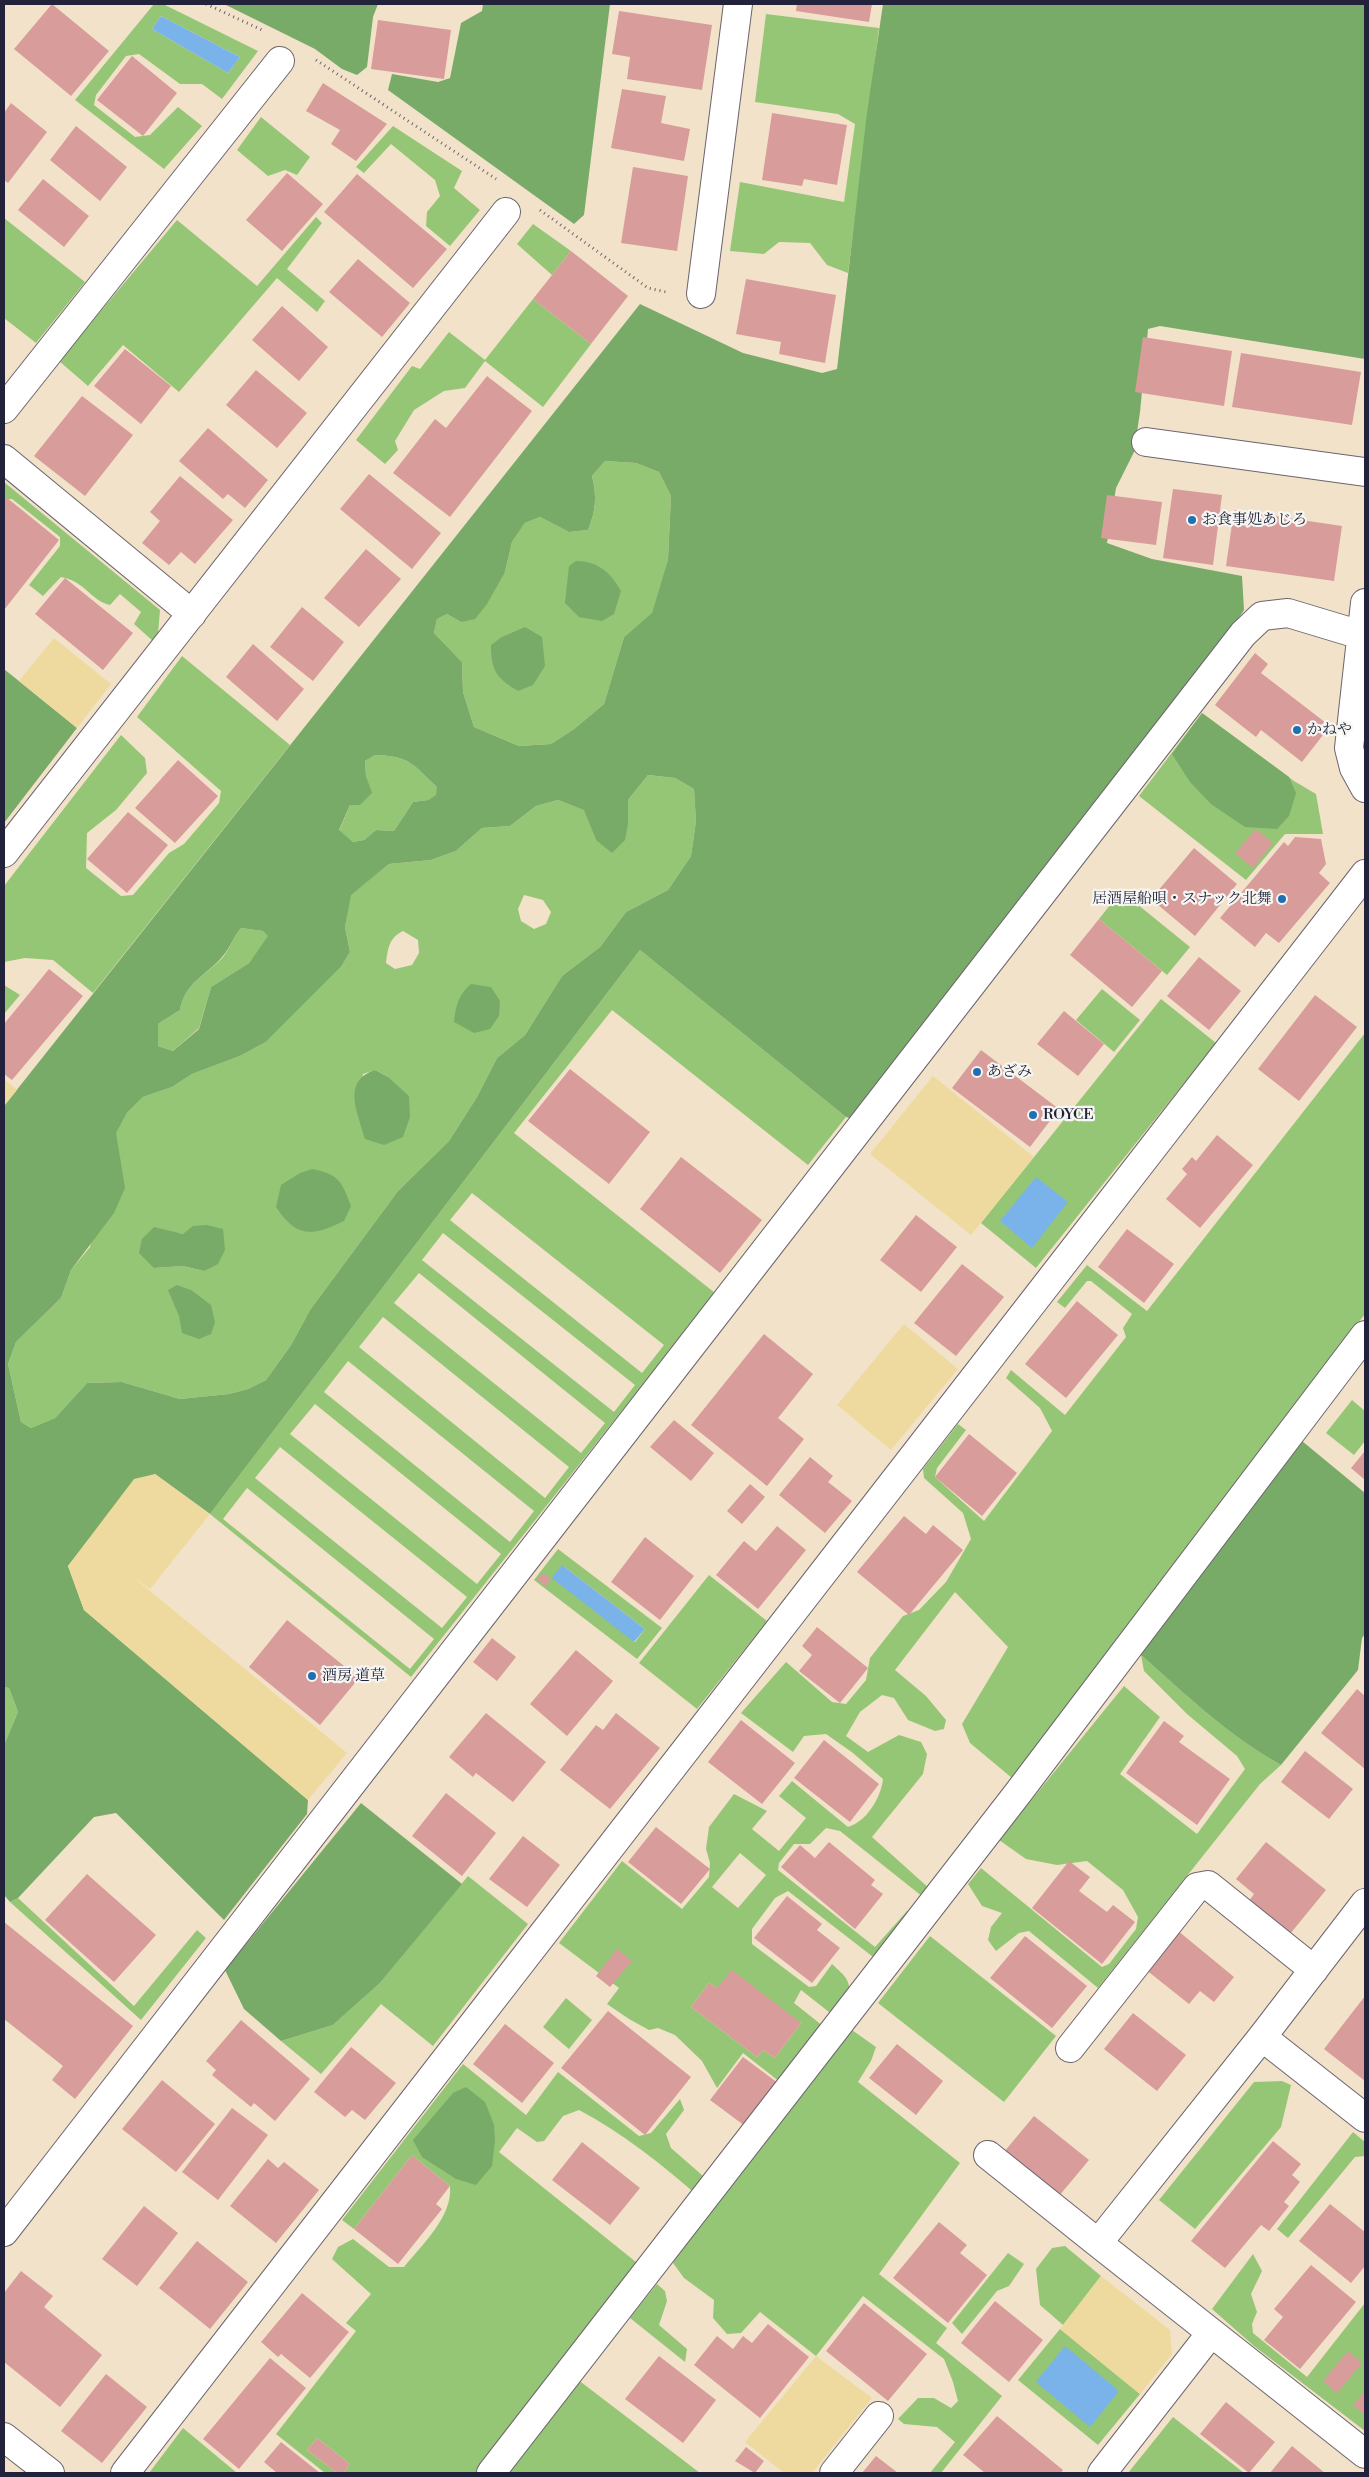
<!DOCTYPE html>
<meta charset="utf-8">
<style>
body{margin:0}
#map{position:relative;width:1369px;height:2477px;overflow:hidden;background:#f3e2ca;font-family:"Libre Bodoni",serif}
canvas{display:block}
.frame{position:absolute;inset:0;border:5px solid #22223b;pointer-events:none}
</style>
<div id="map">
<canvas width="1369" height="2477"></canvas>
<div class="frame"></div>
</div>
<script>
const g = document.querySelector('canvas').getContext('2d');
g.lineJoin = 'round';
function paint(path, color) {
  g.fillStyle = color;
  g.fill(path, 'evenodd');
}
function stroke(path, color, width, dash) {
  g.strokeStyle = color;
  g.lineWidth = width;
  g.lineCap = dash ? 'butt' : 'round';
  g.setLineDash(dash || []);
  g.stroke(path);
}
function drawText(font, color, halo, rows, align = 'center') {
  g.font = font + ' "Libre Bodoni","Noto Serif JP",serif';
  g.lineWidth = 4.5;
  g.setLineDash([]);
  g.textBaseline = 'middle';
  g.strokeStyle = halo;
  g.fillStyle = color;
  for (const [text, x, y, turn = 0] of rows) {
    g.save();
    g.translate(x, y);
    g.rotate((+turn || 0) * Math.PI / 180);
    g.textAlign = isNaN(turn) ? turn : align;
    if (halo) g.strokeText(text, 0, 0);
    g.fillText(text, 0, 0);
    g.restore();
  }
}
const green = new Path2D(`
 M154 4H163L258 51 222 99 202 84H180L139 54 126 56 96 95 94 105 135 137 150 135 178 107 202 126 164 169 75 100ZM161 16 240 57 228 73 152 29Z
 M766 14 879 28 848 273 827 265 810 243 779 242 764 254 730 251 740 182 844 202 855 124 838 114 755 102Z
 M261 117 310 157 297 175 285 170 268 176 237 150Z
 M393 126 462 171 454 188 480 210 450 246 426 226 427 212 440 196 435 180 391 144 364 173 356 167Z
 M316 217 322 223 287 269 325 301 317 312 277 278 179 392 123 345 88 386 59 361 177 220 257 286Z
 M4 218 85 282 36 343 4 318Z
 M533 224 571 251 552 275 517 244Z
 M533 299 591 344 543 407 485 361 465 388 444 391 414 410 395 441 398 450 385 464 356 440 412 366 420 369 449 332 485 360Z
 M605 461 636 463 659 472 671 496 668 559 652 614 624 637 604 704 574 729 551 744 519 746 474 727 463 692 462 662 434 633 437 619 447 614 461 622 505 572 512 542 525 523 540 517 569 532 588 530C596 510 597 497 592 476Z
 M4 482 160 610 158 634 154 642 134 624 141 612 120 594 110 605C91 601 85 581 61 577L43 596 29 585 60 546V537L12 499H4Z
 M182 656 290 745 93 993 53 960 25 958 4 962V886L121 735 145 758 147 773 116 810 87 833 86 868 121 896 133 895 169 853 184 844 219 803 221 791 137 717Z
 M1202 713 1294 781 1316 794 1323 834H1285L1246 880 1139 796Z
 M375 755C411 756 413 765 437 787V795L428 800 413 802 394 831 376 830 364 840 353 842 339 831 350 805 371 793 366 776 365 761Z
 M648 775 675 778 694 789 696 821 691 856 668 890 626 912 600 947 562 976 525 1035 497 1058 477 1097 449 1141 398 1191 310 1310 291 1345 266 1380 248 1389 229 1394 180 1399 122 1382 87 1383 55 1418 31 1428 21 1422 8 1364 16 1342 61 1298 71 1270 90 1247 116 1132 127 1113 143 1097 172 1087 192 1074 240 1056 266 1042 341 967 350 952 345 927 350 895 389 864 431 860 456 851 482 828 510 826 536 806 558 800 585 810 596 840 628 824V800ZM524 895 543 900 551 912 546 924 534 929 521 921 518 909ZM403 931 418 940 419 953 412 965 395 969 386 963C388 948 389 938 403 931ZM375 1070 388 1077 360 1121 356 1107 363 1074ZM172 1232 183 1234 204 1271 183 1266 154 1268Z
 M1121 891 1190 947 1167 975 1099 919Z
 M241 928 263 931 269 936 249 963 211 987 199 1028 173 1051 158 1046V1024L180 1010C185 982 206 976 223 957 230 949 233 937 241 928Z
 M640 950 846 1117 808 1165 612 1010 514 1133 715 1293 411 1677 210 1514ZM472 1193 664 1345 642 1373 450 1220ZM443 1233 635 1385 614 1412 422 1260ZM419 1273 605 1423 581 1453 394 1303ZM383 1317 569 1467 545 1498 359 1347ZM348 1361 534 1511 510 1542 324 1392ZM315 1404 501 1554 477 1584 290 1434ZM280 1447 467 1597 442 1628 255 1478ZM247 1488 434 1639 410 1669 223 1519Z
 M4 985 20 995 4 1014Z
 M1102 989 1140 1020 1114 1052 1076 1020Z
 M1161 999 1216 1043 1036 1268 981 1223Z
 M1365 1033V1314L1012 1778 970 1743 962 1724 1008 1647 955 1592 895 1670 926 1696 946 1720 944 1729 935 1731 908 1720 894 1698 882 1695 860 1712 846 1736 868 1752 899 1735 921 1742 927 1754 923 1774 872 1837 930 1889 923 1897 840 1831 826 1828 810 1844H794L779 1863 778 1870 875 1947 907 1911 914 1917 877 1960 788 1891 775 1898 752 1929V1944L809 1987 816 1986 832 1964C846 1977 850 1979 850 1998L834 2016 801 1990 794 2003 823 2026 780 2082 743 2053 717 2088 702 2061 675 2035 658 2028 649 2030 629 2019 607 2004 619 1988 559 1943 622 1861 682 1909 709 1877 710 1863 706 1849 709 1827 734 1794 767 1811 752 1829 779 1851 806 1818 779 1796 792 1781 848 1827C866 1822 881 1798 883 1779L853 1753 826 1734 804 1736 793 1752 741 1713 786 1662 832 1702 846 1704 866 1680 870 1658 903 1616 919 1610 946 1582 971 1539 963 1513 924 1478 923 1469 958 1424 966 1430 937 1468 935 1477 984 1521 1052 1431 1040 1408 1006 1378 1011 1370 1065 1415 1126 1337 1123 1328 1132 1314 1091 1281H1087L1065 1308 1057 1302 1087 1265 1147 1311ZM740 1853 766 1875 738 1908 712 1887ZM709 1983 717 1988 801 2023 775 2058 763 2050 757 2057 691 2007Z
 M1352 1400 1365 1411V1441L1354 1455 1326 1433Z
 M558 1549 662 1628 637 1659 534 1580ZM562 1565 645 1629 635 1642H634Z
 M709 1575 767 1621 697 1709 639 1663Z
 M1141 1655C1185 1694 1230 1737 1281 1765L1260 1784 1098 1988 1029 1931 1019 1933 996 1951 988 1940 991 1927 1002 1913 982 1906 968 1884 981 1868 1102 1967 1109 1964 1136 1929 1138 1917 1123 1890 1087 1861 1057 1865 1026 1859 999 1840 1124 1686 1160 1717 1120 1774 1197 1834 1245 1769 1237 1756 1187 1714 1144 1671Z
 M4 1687 9 1688 18 1712 4 1745Z
 M468 1876 528 1924 433 2046 381 2004 321 2074 281 2041 333 2025 380 1983Z
 M18 1898 134 2006 197 1930 206 1938 141 2020 10 1902Z
 M930 1936 1056 2036 1004 2102 878 2003Z
 M566 1998 592 2020 569 2049 543 2027Z
 M852 2030 876 2047 871 2061 858 2082 960 2163 879 2274 947 2328 936 2343 1002 2396 941 2473H930L955 2442 937 2427 904 2424 898 2419 918 2398H934L951 2408 958 2401 953 2382 944 2359 863 2296 816 2356 760 2312 741 2333 727 2334 713 2318 714 2300 684 2278 673 2263 680 2250Z
 M463 2064 526 2115 558 2072 639 2136 651 2133 680 2099 684 2110 666 2134 671 2148 710 2182 698 2196C661 2164 623 2133 579 2110L563 2116 544 2141 537 2142 517 2128 499 2152 641 2266 483 2473H343L350 2464 317 2438 307 2450 337 2473H325L276 2434 356 2331 346 2323 371 2294 332 2259 338 2247 353 2239 389 2267H404C422 2245 453 2216 450 2186L412 2155 354 2229 342 2220Z
 M1282 2081 1291 2085 1281 2127 1195 2229 1159 2200 1254 2082Z
 M1353 2132 1365 2142V2156L1355 2157 1288 2238 1277 2229Z
 M1065 2246 1101 2276 1063 2325 1040 2305 1036 2269 1052 2248Z
 M1008 2253 1024 2264 1009 2286 997 2291 962 2334 952 2323Z
 M1253 2254 1262 2271 1251 2294 1257 2312 1252 2324 1253 2333 1307 2377 1365 2303V2431L1254 2346 1212 2309Z
 M657 2284 665 2291 667 2301 659 2325 687 2349 685 2362 630 2318Z
 M1060 2329 1140 2394 1098 2445 1018 2380Z
 M577 2379 700 2473H504Z
 M1173 2417 1244 2473H1128Z
 M183 2428 237 2473H149Z`);
const forest = new Path2D(`
 M224 4H378L373 17 367 67 357 75 342 69 315 49Z
 M483 4H610L584 215 574 224 388 90 392 74 438 82 450 78 461 23 482 11Z
 M883 4H1365V359L1160 326 1148 329 1140 412 1134 452 1116 488 1107 543 1152 559 1242 576 1244 610 1200 677 857 1120 846 1117 640 950 210 1514 155 1474 89 1539 68 1566 84 1610 308 1800 307 1814 224 1920 116 1813 94 1817 18 1898 10 1902 4 1895V1745L18 1712 9 1688 4 1687V1106L640 304 743 353 822 373 837 369 867 113ZM605 461 636 463 659 472 671 496 668 559 652 613 624 637 604 704 574 729 551 744 519 746 474 727 463 692 462 662 434 633 437 619 447 614 461 622 475 619 487 604 505 572 512 542 525 523 540 517 569 532 588 530C596 510 597 497 592 476ZM375 755C411 756 413 765 437 787L436 795 428 800 413 802 394 831 376 830 364 840 353 842 339 830 350 805H360L372 793 366 776 365 761ZM648 775 675 778 694 789 696 821 691 856 668 890 626 912 600 947 562 976 525 1035 497 1058 477 1097 449 1141 398 1191 310 1310 291 1345 266 1380 248 1389 229 1394 180 1399 122 1382 87 1383 55 1418 31 1428 21 1422 8 1364 16 1342 61 1298 71 1270 114 1213 125 1188 116 1133 127 1113 143 1097 172 1087 192 1074 240 1056 266 1042 341 967 350 952 345 927 351 895 389 864 431 860 456 851 482 828 510 826 536 806 558 800 584 810 596 840 612 853 625 840 628 824V800ZM241 928 263 931 268 936 249 963 211 987 199 1029 173 1051 158 1046V1024L180 1010C185 982 206 976 222 957 230 949 233 937 241 928Z
 M576 561C598 561 611 573 621 591L614 614 602 621 579 617 565 603 569 566Z
 M525 627 542 637 545 666 533 685 518 691C496 678 491 670 491 645L502 637Z
 M4 669 77 728 4 823Z
 M1202 713 1289 777 1296 793 1289 816 1277 829 1245 827 1211 804 1190 782 1172 754Z
 M471 984 491 987 500 1001 499 1016 490 1029 474 1033 454 1022C456 1006 458 995 471 984Z
 M375 1070 388 1077 409 1096 410 1117 403 1137 384 1145 365 1139C358 1113 341 1081 375 1070Z
 M312 1169C339 1174 342 1182 351 1206L344 1221C313 1236 297 1239 276 1207L281 1185 300 1173Z
 M207 1225 223 1229 225 1250 218 1264 204 1271 183 1266 154 1268 139 1253 142 1239 154 1227 183 1234 193 1226Z
 M177 1285 191 1290 211 1305 215 1322 211 1334 199 1339 182 1333 179 1316 168 1290Z
 M1302 1441 1365 1493V1634L1362 1638 1358 1670 1281 1765C1230 1737 1185 1694 1141 1655L1143 1644Z
 M361 1803 462 1884 380 1983 333 2025 281 2041 244 2009 225 1970Z
 M466 2087 485 2102 494 2125 495 2141 492 2166 476 2185 456 2179 422 2157 413 2140 453 2093Z`);
const sand = new Path2D(`
 M54 638 111 684 77 728 19 681Z
 M933 1076 1034 1157 971 1235 870 1154Z
 M4 1079 17 1090 4 1106Z
 M904 1324 958 1369 891 1450 837 1405Z
 M155 1474 210 1514 150 1589 132 1576 347 1753 308 1800 84 1610 68 1566 134 1479Z
 M1101 2276 1170 2330 1172 2354 1140 2394 1060 2329Z
 M816 2356 872 2398 812 2473H784L745 2442Z`);
const water = new Path2D(`
 M161 16 240 57 228 73 152 29Z
 M1036 1177 1068 1202 1032 1248 1000 1221Z
 M562 1565 645 1629 634 1642 552 1578Z
 M1065 2346 1119 2391 1090 2427 1036 2382Z`);
const building = new Path2D(`
 M52 4 109 51 71 96 14 49Z
 M797 4H872L869 22 796 11Z
 M619 11 712 25 702 90 627 79 630 57 612 54Z
 M378 20 451 30 444 79 371 69Z
 M132 56 177 93 143 136 97 100Z
 M323 83 387 124 356 161 331 144 340 130 306 111Z
 M622 89 666 96 661 123 690 129 684 161 611 148Z
 M11 103 47 132 8 183 4 180V113Z
 M772 113 847 125 837 185 804 179 802 186 762 180Z
 M76 126 127 167 100 201 50 160Z
 M633 167 688 176 677 251 621 243Z
 M287 173 323 204 282 251 246 220Z
 M357 174 447 249 413 288 324 212Z
 M43 179 89 216 64 247 18 210Z
 M571 251 628 296 591 344 533 299Z
 M358 259 410 303 382 337 329 292Z
 M746 279 836 295 825 363 779 354 781 342 736 334Z
 M282 306 328 347 299 381 252 340Z
 M1143 337 1232 351 1224 406 1135 392Z
 M125 349 171 386 141 424 94 386Z
 M1241 353 1361 372 1352 425 1232 407Z
 M256 370 307 413 277 448 226 405Z
 M487 376 532 411 450 517 393 473 435 419 446 428Z
 M82 396 133 435 85 496 34 456Z
 M208 428 268 480 245 508 228 494 223 499 179 461Z
 M369 474 441 533 412 569 340 509Z
 M180 476 233 520 195 564 181 552 169 565 142 543 160 521 150 512Z
 M1173 489 1222 495 1213 565 1163 558Z
 M1107 495 1162 502 1156 545 1101 538Z
 M6 497 59 540 4 610V500Z
 M1234 510 1342 526 1334 581 1226 566Z
 M366 549 401 579 359 627 324 598Z
 M65 578 133 633 103 670 35 614Z
 M302 607 344 642 313 681 270 647Z
 M253 644 304 689 277 721 226 677Z
 M1255 653 1268 664 1261 673 1330 726 1302 762 1261 730 1256 737 1215 705Z
 M178 760 218 796 175 843 135 808Z
 M128 812 168 845 127 893 87 859Z
 M1256 829 1273 843 1253 868 1235 853Z
 M1295 837 1321 839 1326 864 1319 873 1330 883 1279 943 1266 933 1255 947 1220 918 1284 842 1288 846Z
 M1194 848 1237 884 1195 936 1151 899Z
 M1099 919 1162 971 1132 1007 1070 955Z
 M1199 957 1241 991 1209 1030 1167 996Z
 M49 969 83 996 12 1080 4 1074V1024Z
 M1315 995 1357 1027 1299 1101 1258 1069Z
 M1064 1011 1104 1044 1078 1076 1037 1044Z
 M981 1050 1059 1109 1030 1147 952 1088Z
 M570 1069 650 1132 609 1184 528 1121Z
 M1217 1135 1253 1165 1200 1228 1166 1199 1187 1174 1182 1169 1192 1157 1196 1161Z
 M681 1157 762 1220 720 1273 640 1209Z
 M916 1215 957 1247 921 1292 880 1260Z
 M1127 1229 1174 1264 1144 1303 1098 1267Z
 M962 1264 1004 1297 956 1356 914 1323Z
 M1077 1301 1118 1335 1066 1398 1025 1364Z
 M764 1334 813 1374 778 1418 804 1439 767 1486 691 1425Z
 M674 1420 714 1453 691 1481 650 1447Z
 M969 1434 1017 1473 982 1516 935 1477Z
 M1365 1451V1480L1351 1468Z
 M810 1457 833 1476 828 1482 852 1501 825 1533 779 1495Z
 M750 1484 765 1497 742 1524 727 1511Z
 M904 1516 926 1534 933 1525 963 1550 909 1615 857 1572Z
 M777 1526 806 1550 758 1609 716 1575 744 1541 756 1551Z
 M645 1537 694 1576 660 1620 611 1582Z
 M543 1573 551 1579 546 1586 537 1580Z
 M287 1620 359 1678 320 1725 249 1667Z
 M817 1627 868 1668 840 1703 799 1671 812 1655 802 1646Z
 M492 1638 516 1657 497 1681 473 1662Z
 M576 1650 613 1681 567 1736 530 1704Z
 M1357 1689 1365 1696V1769L1321 1733Z
 M486 1713 546 1762 513 1802 476 1773 473 1777 449 1757Z
 M616 1713 660 1748 610 1809 560 1770 596 1725 603 1730Z
 M741 1720 795 1763 762 1804 708 1762Z
 M1164 1721 1184 1736 1179 1742 1230 1779 1197 1825 1126 1773Z
 M824 1740 879 1784 850 1822 794 1778Z
 M1305 1751 1353 1789 1329 1819 1281 1782Z
 M446 1793 496 1833 462 1876 412 1836Z
 M656 1827 710 1869 681 1904 628 1862Z
 M523 1836 560 1865 527 1907 489 1879Z
 M829 1842 875 1880 871 1885 883 1894 855 1929 781 1867 800 1845 815 1858Z
 M1266 1842 1326 1890 1290 1934 1249 1901 1254 1894 1236 1879Z
 M1069 1861 1090 1877 1079 1891 1107 1912 1113 1905 1135 1922 1102 1964 1032 1908Z
 M87 1874 156 1935 114 1982 45 1920Z
 M787 1896 822 1924 817 1930 840 1948 812 1983 754 1938Z
 M4 1922 133 2026 75 2099 52 2080 63 2066 4 2019Z
 M1177 1930 1234 1977 1214 2002 1200 1991 1189 2004 1145 1969Z
 M1025 1936 1087 1986 1052 2028 990 1978Z
 M617 1949 632 1961 610 1987 596 1976Z
 M732 1970 801 2023 775 2058 763 2050 757 2057 691 2007 709 1983 717 1988Z
 M1365 1996V2081L1324 2049Z
 M608 2011 691 2077 645 2135 561 2068Z
 M1133 2013 1186 2055 1157 2091 1104 2049Z
 M241 2020 310 2079 275 2121 254 2103 251 2107 212 2075 216 2070 206 2061Z
 M505 2024 554 2063 522 2103 473 2064Z
 M897 2044 943 2081 916 2115 869 2078Z
 M351 2047 396 2083 365 2120 352 2110 345 2117 314 2092Z
 M743 2057 778 2083 745 2126 710 2100Z
 M162 2080 215 2124 176 2172 122 2129Z
 M232 2108 268 2135 218 2200 182 2172Z
 M1034 2116 1089 2160 1059 2196 1004 2152Z
 M1273 2141 1301 2164 1292 2175 1300 2182 1284 2202 1289 2206 1269 2231 1261 2225 1225 2268 1191 2241Z
 M582 2142 640 2188 610 2225 552 2180Z
 M412 2155 450 2186 436 2204 442 2209 398 2264 354 2229Z
 M268 2159 278 2168 284 2162 319 2190 276 2243 230 2206Z
 M1330 2204 1365 2232V2266L1351 2283 1299 2241Z
 M144 2206 178 2233 137 2286 102 2259Z
 M939 2222 967 2245 960 2253 987 2275 948 2323 893 2278Z
 M197 2241 248 2282 210 2329 159 2288Z
 M1311 2265 1356 2302 1300 2369 1264 2340 1283 2317 1274 2309Z
 M21 2271 53 2296 44 2307 102 2355 60 2407 4 2362V2293Z
 M302 2293 349 2332 310 2378 281 2354 278 2357 261 2342Z
 M995 2301 1043 2340 1009 2382 961 2343Z
 M864 2303 927 2354 888 2401 826 2351Z
 M768 2324 809 2357 760 2418 694 2365 717 2336 733 2349 743 2336 752 2343Z
 M1348 2351 1362 2363 1337 2393 1323 2381Z
 M659 2356 716 2400 683 2443 625 2399Z
 M270 2358 306 2388 239 2469 203 2439Z
 M106 2374 147 2407 102 2463 61 2431Z
 M1365 2391V2415L1353 2405Z
 M1226 2402 1275 2442 1249 2473 1200 2434Z
 M997 2416 1063 2470 1061 2473H985L963 2455Z
 M317 2438 350 2464 343 2473H337L307 2450Z
 M281 2442 320 2473H277L264 2462Z
 M1292 2446 1325 2473H1270Z
 M746 2447 764 2461 755 2473 735 2461Z
 M876 2456 898 2473H862Z`);
const path = new Path2D(`
 M206 4 262 30
 M316 60 496 179
 M540 210 648 288 666 292`);
const minor = new Path2D(`
 M701 294 738 4
 M4 409 280 61
 M1146 442 1365 472
 M4 459 192 614
 M1365 603 1349 748 1354 768 1365 788
 M4 853 506 212
 M1365 1903 1262 2037 1098 2243 1365 2454
 M1262 2037 1365 2118
 M1070 2048 1197 1887 1208 1885 1314 1970
 M988 2155 1098 2243
 M4 2232 1243 634 1262 616 1288 613 1361 635
 M4 2437 50 2473
 M125 2473 1365 874
 M491 2473 1018 1793 1365 1335
 M834 2473 879 2416
 M1102 2473 1211 2333`);
const markers = [
 [1192,520,5,"#1f6fb2"],
 [1297,730,5,"#1f6fb2"],
 [1282,899,5,"#1f6fb2"],
 [977,1072,5,"#1f6fb2"],
 [1033,1115,5,"#1f6fb2"],
 [312,1676,5,"#1f6fb2"]
];
const poiNames = [
 ["お食事処あじろ",1202,520],
 ["かねや",1307,730],
 ["居酒屋船唄・スナック北舞",1272,899,"right"],
 ["あざみ",987,1072],
 ["ROYCE",1043,1115],
 ["酒房 道草",322,1676]
];
paint(green, '#95c676');
paint(forest, '#78ab67');
paint(sand, '#eeda9e');
paint(water, '#79b3ea');
paint(building, '#d89c9a');
stroke(minor, '#6b656d', 30);
stroke(path, '#6b656d', 3, [1, 4]);
stroke(minor, '#fff', 28);
for (const [x, y, r, color] of markers) {
  const dot = new Path2D();
  dot.arc(x, y, r, 0, 2 * Math.PI);
  g.fillStyle = color;
  g.fill(dot);
  stroke(dot, '#f6f6f2', 2);
}
drawText('15px', '#22223b', '#f6f6f2', poiNames, 'left');
</script>
